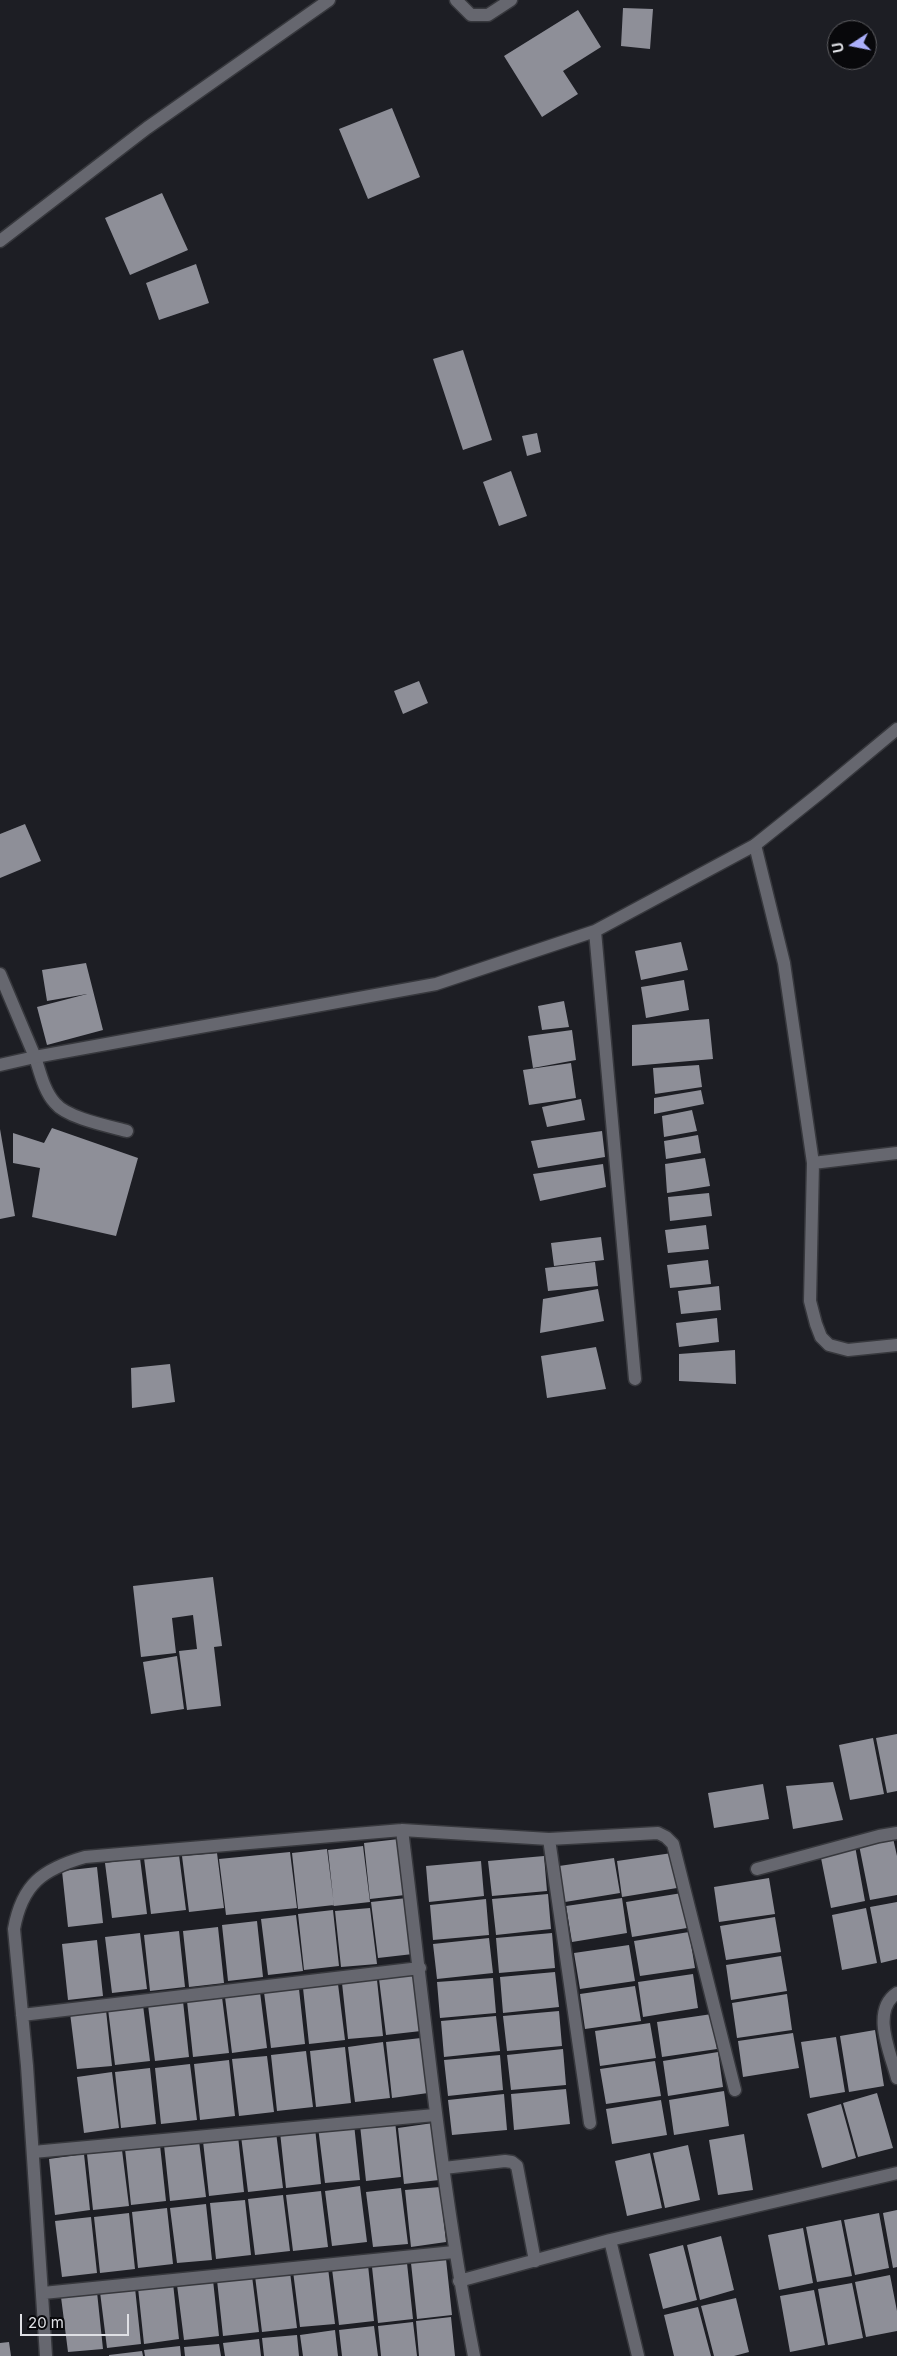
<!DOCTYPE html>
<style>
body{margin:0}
#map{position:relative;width:897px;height:2356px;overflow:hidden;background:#1d1e24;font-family:Inter,sans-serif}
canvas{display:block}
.north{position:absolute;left:827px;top:20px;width:50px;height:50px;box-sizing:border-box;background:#08080b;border:1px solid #5e5e62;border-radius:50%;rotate:259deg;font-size:14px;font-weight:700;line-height:20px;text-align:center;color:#dfe0e5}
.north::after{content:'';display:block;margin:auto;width:18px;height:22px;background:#abaffb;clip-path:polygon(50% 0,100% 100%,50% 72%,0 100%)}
.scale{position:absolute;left:20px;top:2314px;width:109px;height:22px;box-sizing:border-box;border:2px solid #dfe0e5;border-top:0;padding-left:6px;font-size:15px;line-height:18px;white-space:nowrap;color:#dfe0e5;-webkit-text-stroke:4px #08080b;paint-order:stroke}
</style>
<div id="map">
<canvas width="897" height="2356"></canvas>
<div class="north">U</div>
<div class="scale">20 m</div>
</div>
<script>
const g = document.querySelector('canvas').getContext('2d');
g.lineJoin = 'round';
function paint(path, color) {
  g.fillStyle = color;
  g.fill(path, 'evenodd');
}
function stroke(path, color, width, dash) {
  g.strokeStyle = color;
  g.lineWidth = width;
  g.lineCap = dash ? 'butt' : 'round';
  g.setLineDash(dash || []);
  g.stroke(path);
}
const building = new Path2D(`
 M623 8 653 9 650 49 621 46Z
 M578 10 601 47 563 71 578 94 542 117 504 56Z
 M392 108 420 177 368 199 339 129Z
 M162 193 188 250 130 275 105 218Z
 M196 264 209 303 159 320 146 283Z
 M463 350 492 440 463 450 433 359Z
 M537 433 541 452 527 456 522 436Z
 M511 471 527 516 499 526 483 482Z
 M419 681 428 703 403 714 394 691Z
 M25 824 41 861 0 878V834Z
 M681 942 688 970 641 980 635 951Z
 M86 963 103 1030 47 1045 37 1007 87 994 47 1001 42 970Z
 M684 980 689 1010 646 1018 641 987Z
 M564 1001 569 1027 542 1030 538 1006Z
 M709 1019 713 1059 632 1066V1025Z
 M572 1030 576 1060 533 1068 528 1036Z
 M571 1063 576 1098 529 1105 523 1070Z
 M699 1065 702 1087 655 1094 653 1068Z
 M701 1090 704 1104 654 1114V1098Z
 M581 1099 585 1120 547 1127 542 1107Z
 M692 1110 697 1131 664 1137 662 1116Z
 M52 1128 138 1158 116 1236 32 1217 40 1168 13 1163V1133L44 1143Z
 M0 1129 15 1216 0 1219Z
 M602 1131 605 1157 538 1168 531 1141Z
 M698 1135 701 1153 666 1159 664 1141Z
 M705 1158 710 1186 667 1193 665 1164Z
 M603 1164 606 1187 540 1201 533 1174Z
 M709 1193 712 1216 670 1221 668 1197Z
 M706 1225 709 1249 668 1253 665 1230Z
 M601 1237 604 1260 554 1266 551 1243Z
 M708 1260 711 1284 670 1288 667 1265Z
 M595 1262 598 1286 548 1291 545 1268Z
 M719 1286 721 1310 681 1314 678 1291Z
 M598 1289 604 1321 540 1333 543 1299Z
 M717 1318 719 1342 679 1347 676 1323Z
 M596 1347 606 1389 547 1398 541 1356Z
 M735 1350 736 1384 679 1381V1354Z
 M170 1364 175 1402 132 1408 131 1368Z
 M213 1577 222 1646 214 1647 221 1706 187 1710 179 1651 197 1649 193 1615 172 1618 176 1653 141 1657 133 1586Z
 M177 1656 184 1709 151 1714 143 1662Z
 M897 1734V1791L887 1793 876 1738Z
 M873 1738 884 1794 850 1800 839 1745Z
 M833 1782 843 1820 793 1829 786 1786Z
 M763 1784 769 1819 714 1828 708 1793Z
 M893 1838 897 1856V1895L870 1900 859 1845Z
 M399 1839 405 1895 370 1899 364 1843Z
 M363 1846 370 1902 334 1906 328 1850Z
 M855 1846 865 1901 831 1908 820 1853Z
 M327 1849 334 1905 298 1909 292 1853Z
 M290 1852 297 1908 226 1915 219 1859Z
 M217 1853 224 1908 189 1912 182 1856Z
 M672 1853 677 1888 622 1897 617 1861Z
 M179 1855 186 1910 151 1914 144 1858Z
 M544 1856 547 1891 492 1896 488 1861Z
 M140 1858 147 1914 112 1918 105 1863Z
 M614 1858 620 1893 565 1902 559 1866Z
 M481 1861 484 1896 429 1902 426 1866Z
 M97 1867 103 1923 68 1927 62 1871Z
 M769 1878 775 1914 719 1922 714 1887Z
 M682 1893 687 1928 632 1937 626 1902Z
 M548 1894 551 1929 496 1935 492 1899Z
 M407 1898 413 1954 378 1958 371 1902Z
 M622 1898 627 1933 572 1942 566 1906Z
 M486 1899 489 1935 433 1940 430 1905Z
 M897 1902V1959L881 1963 870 1907Z
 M370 1908 377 1964 341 1967 335 1911Z
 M866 1908 877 1963 842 1970 832 1915Z
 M333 1910 339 1966 304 1970 298 1914Z
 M296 1915 303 1971 268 1975 261 1919Z
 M775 1917 781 1952 726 1960 720 1926Z
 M257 1921 263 1977 228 1981 222 1925Z
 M218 1927 224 1983 189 1987 183 1931Z
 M179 1931 185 1987 150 1991 144 1935Z
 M689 1932 695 1968 640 1976 634 1941Z
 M140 1933 147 1989 112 1993 105 1937Z
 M552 1933 555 1968 499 1973 496 1938Z
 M489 1938 493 1973 437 1979 433 1944Z
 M97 1940 103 1996 68 2000 62 1944Z
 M629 1945 635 1981 580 1989 574 1953Z
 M781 1956 787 1991 731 2000 726 1965Z
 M555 1972 559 2007 503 2013 500 1977Z
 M693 1974 698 2008 643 2017 638 1982Z
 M414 1975 421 2031 386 2035 379 1979Z
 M493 1978 496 2013 440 2018 437 1982Z
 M377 1980 383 2036 348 2039 342 1983Z
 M338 1984 345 2040 309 2044 303 1988Z
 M635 1986 641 2021 585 2029 580 1994Z
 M299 1989 305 2044 271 2048 264 1992Z
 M260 1992 267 2048 232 2053 225 1997Z
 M787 1994 792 2030 737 2038 732 2003Z
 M222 1997 229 2053 193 2057 187 2001Z
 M183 2001 189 2057 155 2061 148 2005Z
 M143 2005 150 2061 115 2065 108 2009Z
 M106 2010 112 2066 77 2069 70 2013Z
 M559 2011 562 2046 507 2051 503 2016Z
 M712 2014 717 2049 662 2057 657 2022Z
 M496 2016 500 2051 444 2057 441 2021Z
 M650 2023 656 2058 600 2066 595 2031Z
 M875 2030 884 2086 849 2092 840 2036Z
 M793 2033 799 2068 743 2077 738 2041Z
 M836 2037 845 2092 810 2098 801 2042Z
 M421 2038 428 2093 392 2098 386 2042Z
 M383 2042 390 2098 355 2102 348 2047Z
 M345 2047 351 2103 316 2107 310 2051Z
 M563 2049 566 2085 511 2090 507 2055Z
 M306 2051 313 2107 277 2111 271 2055Z
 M718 2052 723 2087 668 2096 663 2061Z
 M500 2055 503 2090 448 2096 444 2060Z
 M267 2056 274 2112 239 2116 232 2059Z
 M229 2060 235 2116 200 2120 194 2064Z
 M655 2061 661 2096 606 2104 600 2069Z
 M190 2064 197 2120 161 2124 155 2068Z
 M150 2068 156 2124 121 2128 115 2072Z
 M112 2072 119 2128 84 2133 77 2077Z
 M566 2089 570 2124 514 2130 511 2094Z
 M724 2091 729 2126 674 2135 669 2100Z
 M877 2093 893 2148 858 2157 843 2103Z
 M504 2094 507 2130 452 2135 448 2100Z
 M661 2100 667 2135 612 2144 606 2109Z
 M841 2104 856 2158 822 2168 807 2114Z
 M395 2121 401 2177 366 2181 360 2125Z
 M433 2123 439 2180 404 2184 398 2128Z
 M354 2124 360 2180 325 2183 318 2127Z
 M315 2128 321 2184 286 2188 280 2132Z
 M276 2132 283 2188 248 2192 241 2136Z
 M744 2134 753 2190 718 2195 709 2140Z
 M238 2136 244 2192 209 2196 203 2141Z
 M199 2141 206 2197 170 2201 164 2145Z
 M160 2145 166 2201 131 2205 125 2149Z
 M688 2145 700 2200 665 2208 653 2153Z
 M122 2150 129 2206 93 2210 87 2154Z
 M650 2153 662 2208 627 2216 615 2161Z
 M84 2154 90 2210 55 2215 49 2159Z
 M360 2186 367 2242 332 2246 325 2191Z
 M440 2187 446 2242 411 2247 405 2190Z
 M401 2188 408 2244 373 2247 366 2192Z
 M321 2191 328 2247 293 2251 286 2195Z
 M283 2195 290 2251 255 2255 248 2199Z
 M245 2200 251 2255 216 2259 210 2203Z
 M206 2204 212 2260 177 2263 170 2208Z
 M167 2208 173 2264 138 2268 132 2212Z
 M897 2210V2267L893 2268 883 2213Z
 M129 2213 135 2269 100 2273 94 2217Z
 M879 2213 889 2268 855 2275 844 2220Z
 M91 2217 97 2273 62 2277 55 2221Z
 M841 2220 852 2276 817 2282 806 2227Z
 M803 2228 813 2283 779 2290 768 2235Z
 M721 2236 734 2290 700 2300 687 2245Z
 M683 2245 697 2300 663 2309 649 2254Z
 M446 2259 452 2315 417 2319 411 2263Z
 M407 2263 413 2319 378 2323 372 2267Z
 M368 2265 374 2321 339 2325 332 2269Z
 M328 2268 335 2324 300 2327 293 2271Z
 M290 2272 297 2328 262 2332 255 2276Z
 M890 2275 897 2311V2331L866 2337 855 2282Z
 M252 2276 259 2332 223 2336 217 2280Z
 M213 2280 219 2336 184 2340 177 2285Z
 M173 2283 179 2339 144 2344 138 2288Z
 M852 2283 863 2338 828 2345 818 2289Z
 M135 2288 141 2344 107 2348 100 2292Z
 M814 2290 825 2345 790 2352 780 2296Z
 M97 2292 103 2349 68 2352 61 2297Z
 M736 2298 749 2352 734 2356H714L701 2306Z
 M698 2307 711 2356H674L664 2315Z
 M451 2317 455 2356H419L416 2321Z
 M413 2322 417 2356H381L378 2326Z
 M374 2326 378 2356H342L339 2330Z
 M335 2330 338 2356H303L300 2335Z
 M297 2335 299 2356H264L262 2338Z
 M259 2339 261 2356H225L223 2343Z
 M9 2342 11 2356H0V2343Z
 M219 2344 221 2356H185L184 2347Z
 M180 2346 181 2356H145L144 2350Z
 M142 2351 143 2356H109V2355Z`);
const service = new Path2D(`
 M456 0 471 15H488L511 0
 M755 845 784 963 813 1163 810 1301 816 1324 821 1337 829 1345 848 1350 897 1345
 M35 1057C40 1072 44 1091 55 1103 67 1118 108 1126 127 1131
 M813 1163 897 1153`);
const minor = new Path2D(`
 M0 241 147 128 329 0
 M595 931 755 845 820 793 897 729
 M0 974 35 1057 436 984 595 931 635 1379
 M0 1065 35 1057
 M402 1830C424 2005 440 2182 474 2356
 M549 1839 590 2123
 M757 1869 879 1836 897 1833
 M897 1993C870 2011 891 2054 897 2078
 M22 2015 420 1968
 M33 2152 435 2115
 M444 2168 505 2161 512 2162 517 2166 535 2261
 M610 2240 638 2356
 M459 2281 610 2240 897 2173
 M43 2293 454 2252
 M46 2356 27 2066 14 1929C22 1884 43 1869 85 1857L402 1830 549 1839 658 1833 666 1837 673 1844 735 2090`);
paint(building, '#8e8f98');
stroke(service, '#37383d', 15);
stroke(minor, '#37383d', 15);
stroke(service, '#66676f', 12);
stroke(minor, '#66676f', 12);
</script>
